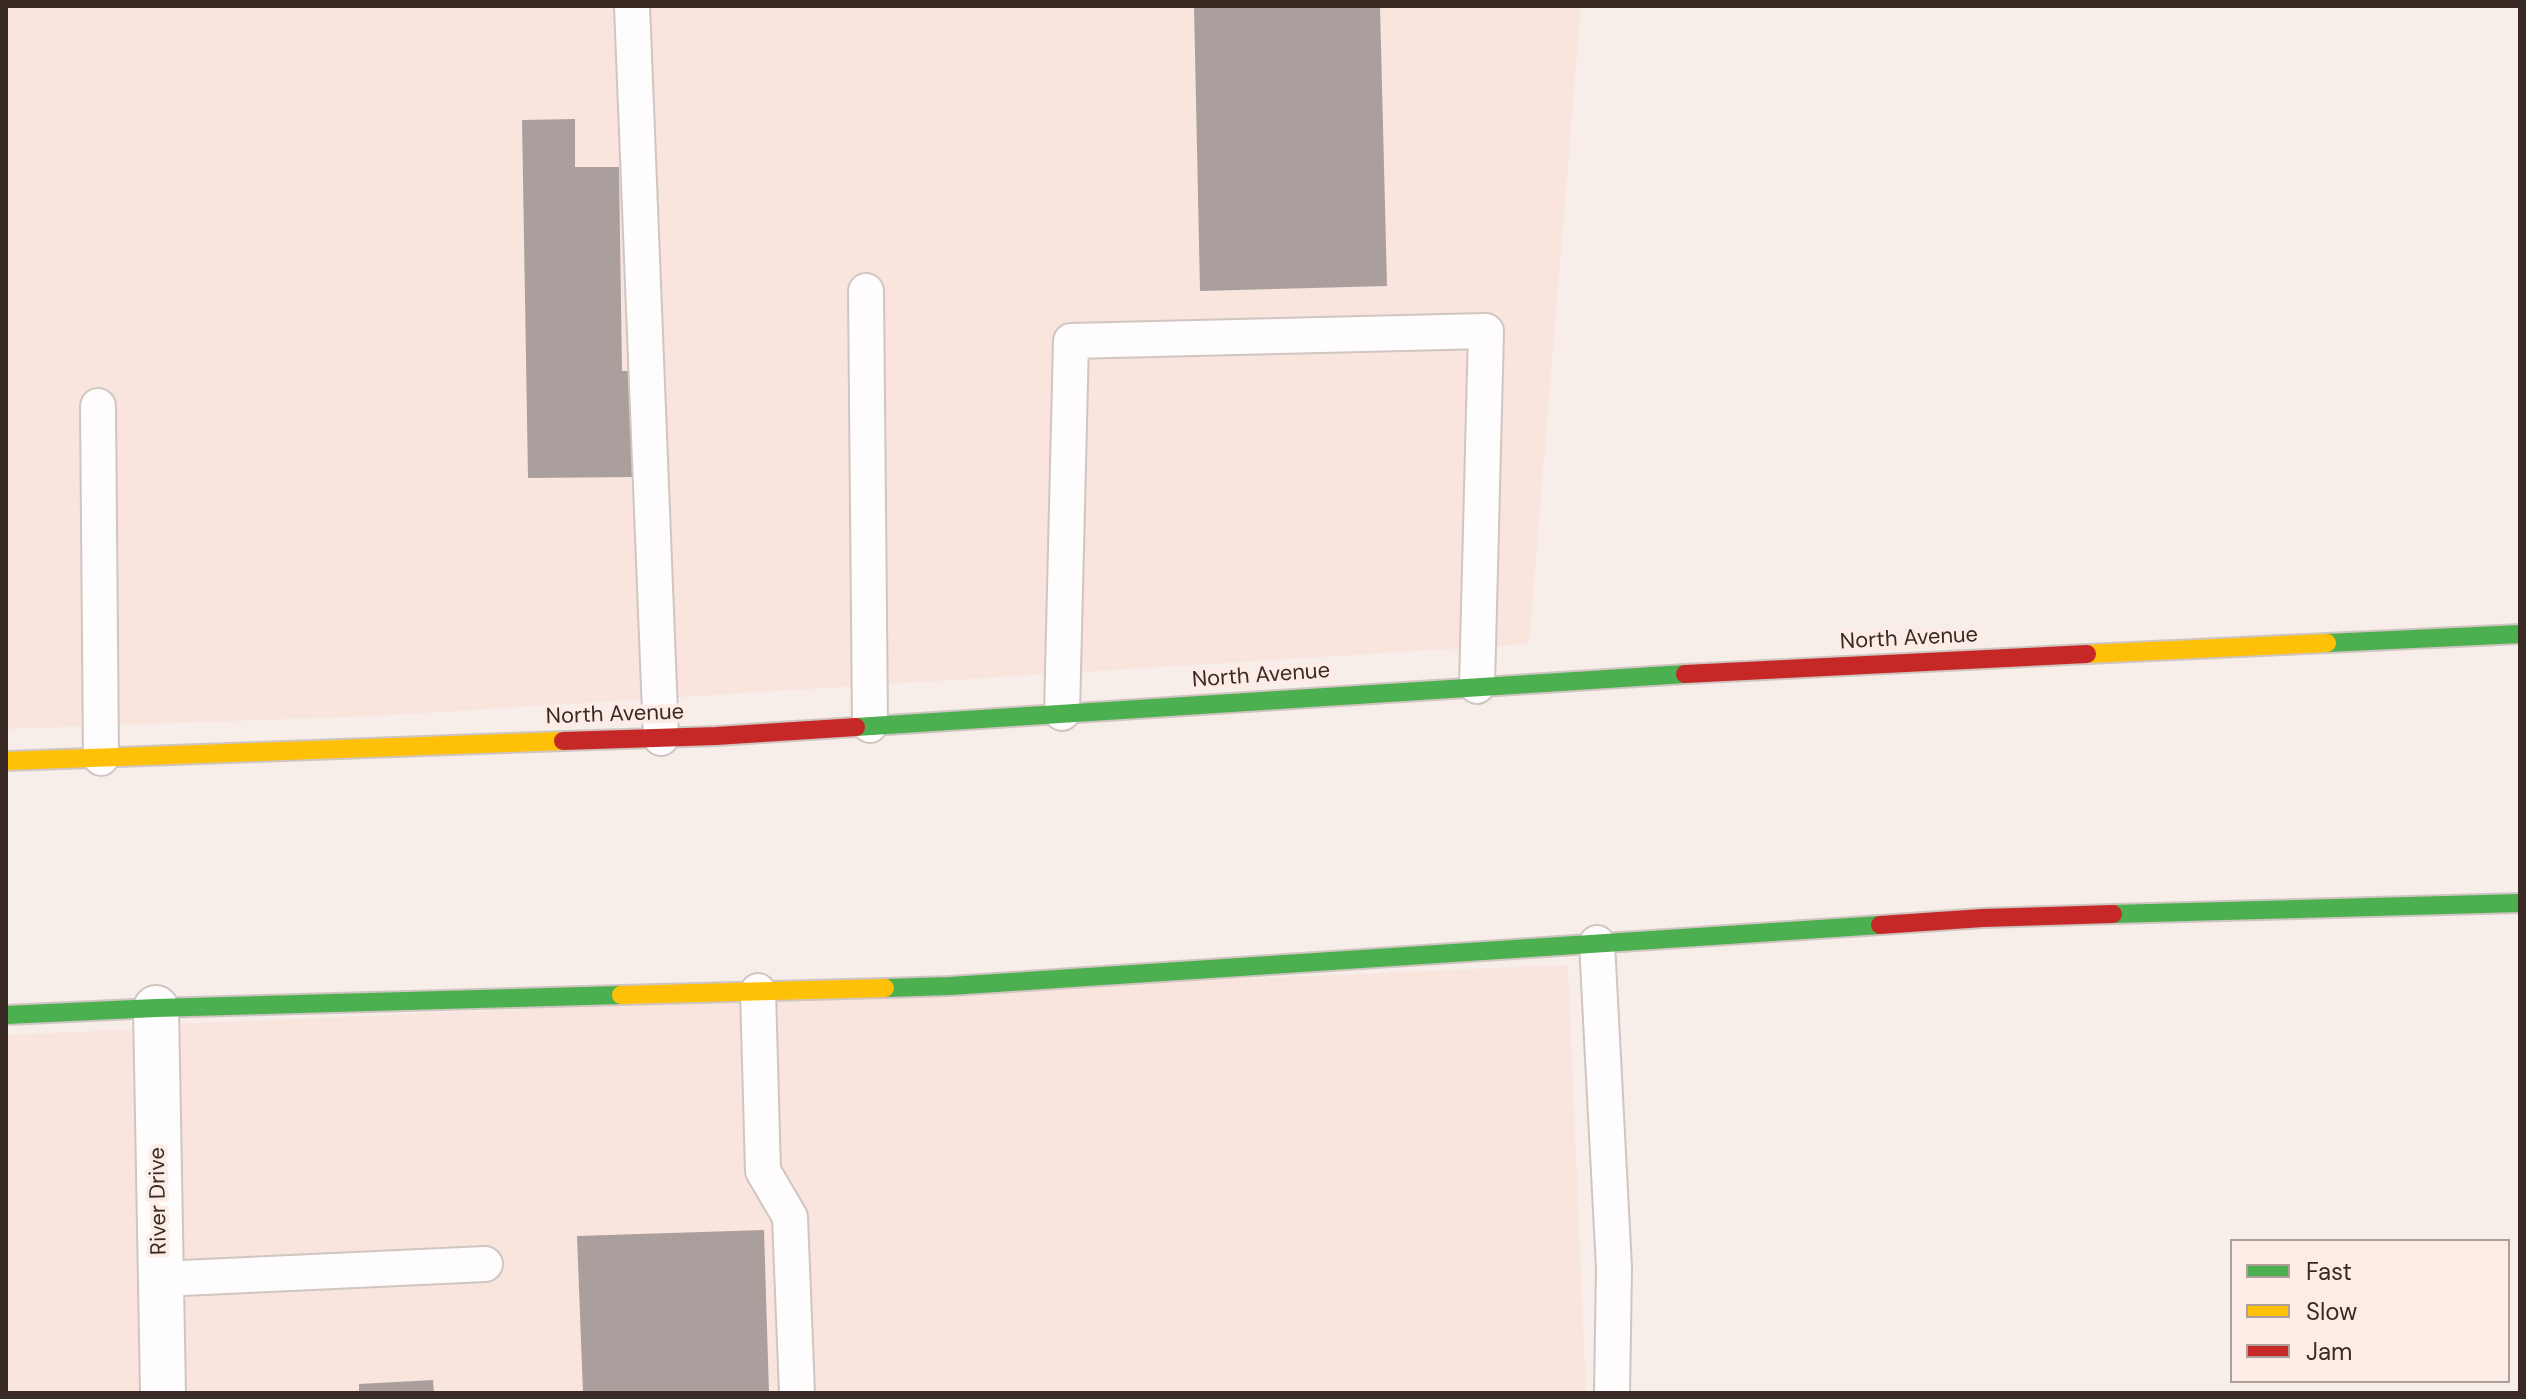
<!DOCTYPE html>
<style>
body{margin:0}
#map{position:relative;width:2526px;height:1399px;overflow:hidden;background:#f7eeea;font-family:"DM Sans",sans-serif}
canvas{display:block}
.frame{position:absolute;inset:0;border:8px solid #392a24;pointer-events:none}
.legend{position:absolute;left:2230px;top:1239px;width:280px;height:144px;box-sizing:border-box;background:#fcece5;border:2px solid #ae9e98;margin:0;padding:10px 14px;list-style:none;font-size:24px;color:#392a24}
.legend li{display:flex;align-items:center;gap:16px;height:40px}
.legend b{width:40px;border:2px solid #ae9e98}
</style>
<div id="map">
<canvas width="2526" height="1399"></canvas>
<div class="frame"></div>
<ul class="legend">
<li><b style="height:10px;background:#4caf50"></b>Fast</li>
<li><b style="height:10px;background:#ffc107"></b>Slow</li>
<li><b style="height:10px;background:#c62828"></b>Jam</li>
</ul>
</div>
<script>
const g = document.querySelector('canvas').getContext('2d');
g.lineJoin = 'round';
function paint(path, color) {
  g.fillStyle = color;
  g.fill(path, 'evenodd');
}
function stroke(path, color, width, dash) {
  g.strokeStyle = color;
  g.lineWidth = width;
  g.lineCap = dash ? 'butt' : 'round';
  g.setLineDash(dash || []);
  g.stroke(path);
}
function drawText(font, color, halo, rows, align = 'center') {
  g.font = font + ' "DM Sans",sans-serif';
  g.lineWidth = 8;
  g.setLineDash([]);
  g.textBaseline = 'middle';
  g.strokeStyle = halo;
  g.fillStyle = color;
  for (const [text, x, y, turn = 0] of rows) {
    g.save();
    g.translate(x, y);
    g.rotate((+turn || 0) * Math.PI / 180);
    g.textAlign = isNaN(turn) ? turn : align;
    if (halo) g.strokeText(text, 0, 0);
    g.fillText(text, 0, 0);
    g.restore();
  }
}
const built = new Path2D(`
 M6 6H1581L1529 644 377 716 6 729Z
 M1568 965 1586 1393H187L173 1024Z
 M140 1029 147 1393H6V1035Z`);
const building = new Path2D(`
 M1194 6H1380L1387 286 1200 291Z
 M575 119V167H619L622 371H635L637 477 528 478 522 120Z
 M764 1230 769 1393H583L577 1236Z
 M433 1380 434 1393H359V1384Z`);
const lane = new Path2D(`
 M632 6 661 738
 M866 291 870 725
 M98 406 101 758
 M1062 713 1071 341 1486 331 1477 686
 M1597 943 1614 1268 1612 1393
 M758 991 763 1171 790 1217 797 1393
 M161 1279 485 1264`);
const street = new Path2D(`
 M156 1008 163 1393`);
const fast = new Path2D(`
 M2327 643 2520 634
 M856 727 1685 674
 M2113 914 2520 903
 M885 988 950 986 1880 925
 M6 1015 156 1008 621 995`);
const slow = new Path2D(`
 M2087 654 2327 643
 M6 761 563 741
 M621 995 885 988`);
const jam = new Path2D(`
 M1685 674 2087 654
 M563 741 716 736 856 727
 M1880 925 1983 918 2113 914`);
const streetNames = [
 ["North Avenue",1909,639,-3],
 ["North Avenue",1261,676,-4],
 ["North Avenue",615,715,-2],
 ["River Drive",159,1201,-91]
];
paint(built, '#f9e5dd');
paint(building, '#aa9f9d');
stroke(lane, '#d0c5c0', 38);
stroke(street, '#d0c5c0', 48);
stroke(fast, '#d0c5c0', 22);
stroke(slow, '#d0c5c0', 22);
stroke(jam, '#d0c5c0', 22);
stroke(lane, '#fefcfc', 34);
stroke(street, '#fefcfc', 44);
stroke(fast, '#4caf50', 18);
stroke(slow, '#ffc107', 18);
stroke(jam, '#c62828', 18);
drawText('22px', '#392a24', '#fcece5', streetNames);
</script>
